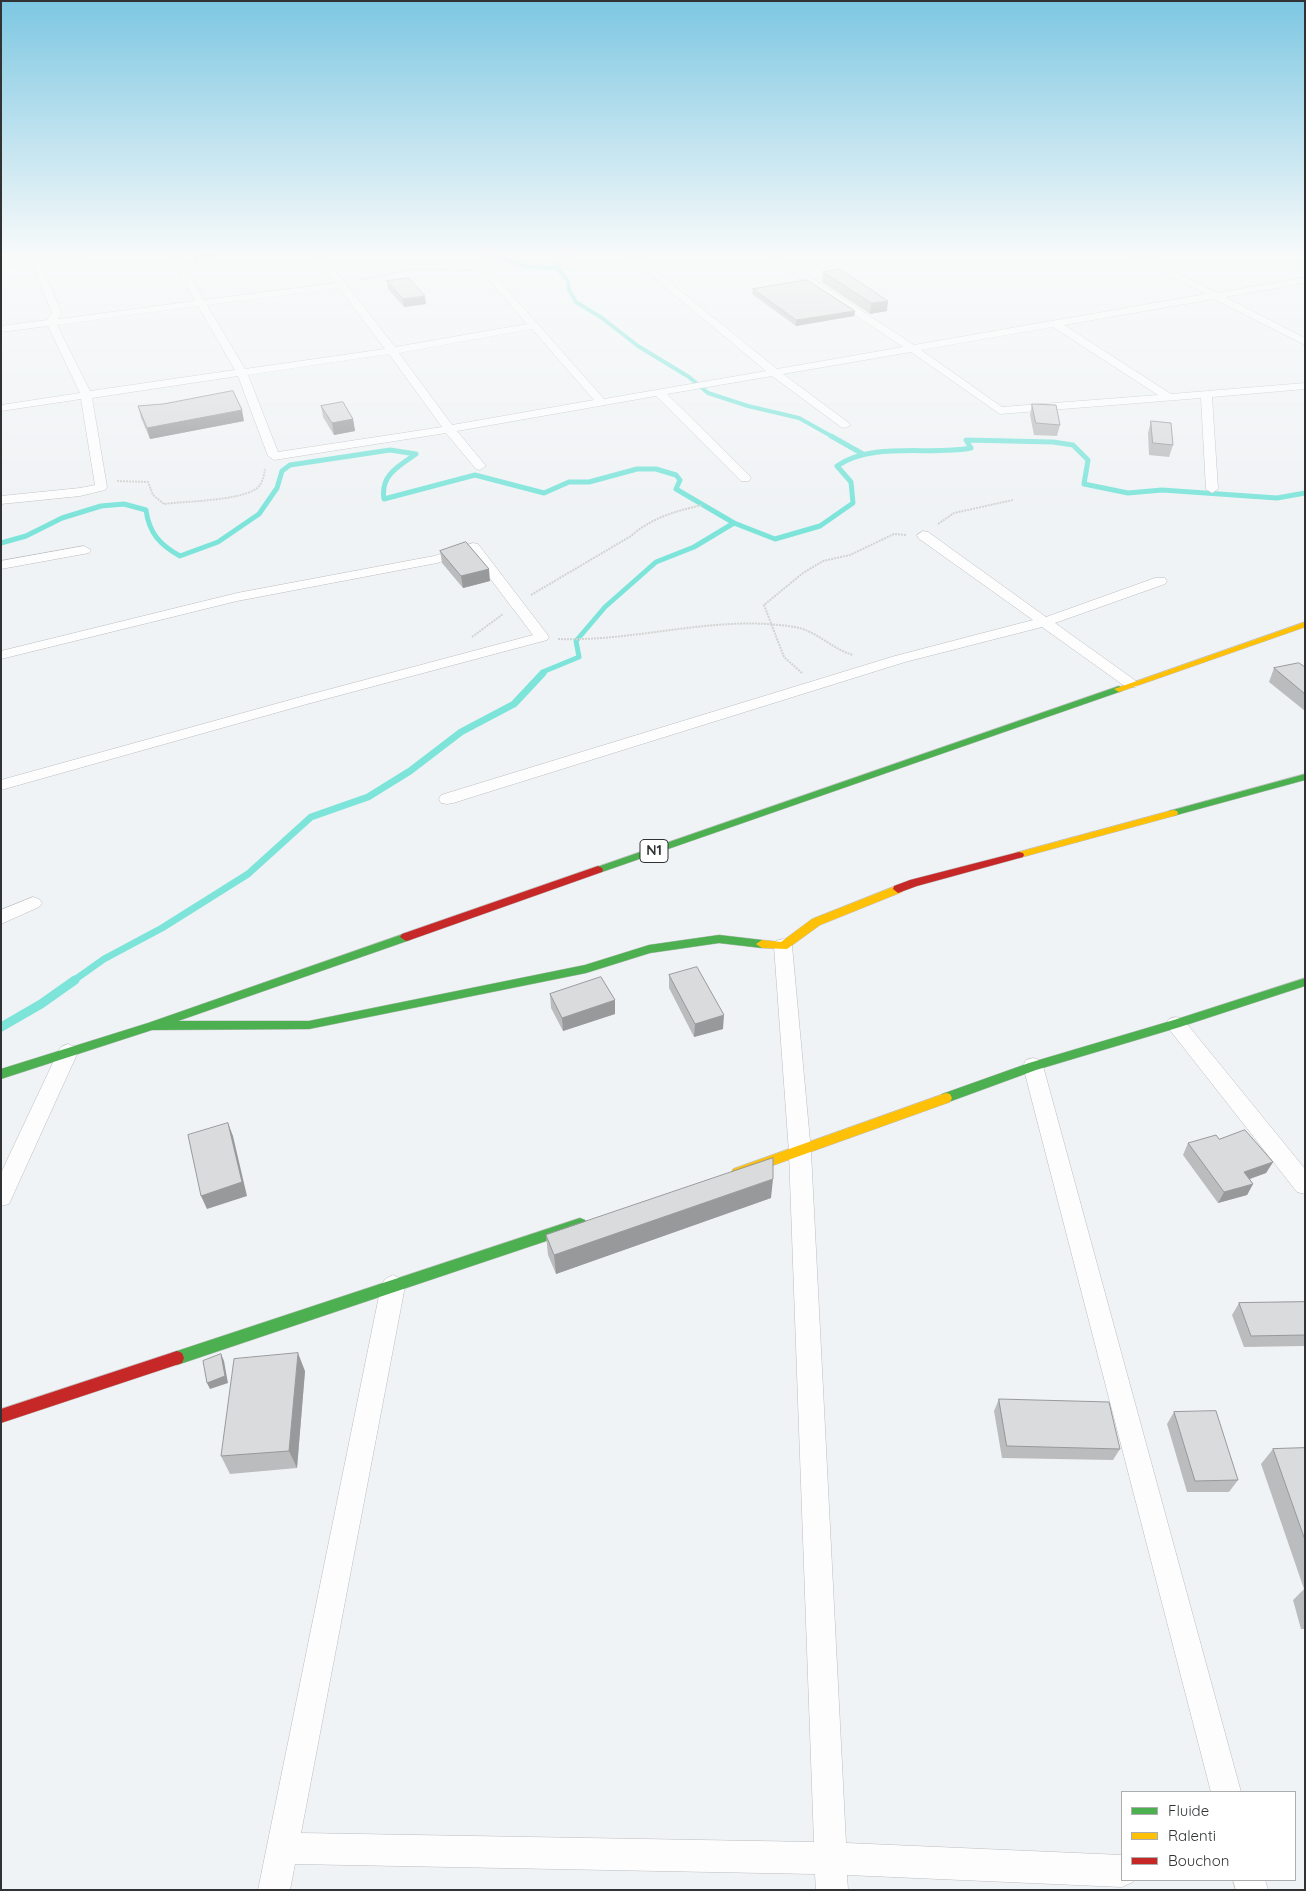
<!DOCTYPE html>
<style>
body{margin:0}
#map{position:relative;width:1306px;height:1891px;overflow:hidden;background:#f0f3f5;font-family:Quicksand,sans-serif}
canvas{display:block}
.frame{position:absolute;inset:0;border:2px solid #303233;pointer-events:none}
.legend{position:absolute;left:1121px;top:1791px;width:175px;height:90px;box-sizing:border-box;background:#fff;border:1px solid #acadad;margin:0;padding:6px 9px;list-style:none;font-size:15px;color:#303233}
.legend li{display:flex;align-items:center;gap:10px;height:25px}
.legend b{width:25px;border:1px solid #acadad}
</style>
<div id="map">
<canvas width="1306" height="1891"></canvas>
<div class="frame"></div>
<ul class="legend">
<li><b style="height:6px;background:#4caf50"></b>Fluide</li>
<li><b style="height:6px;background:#ffc107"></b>Ralenti</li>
<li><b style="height:6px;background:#c62828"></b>Bouchon</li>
</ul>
</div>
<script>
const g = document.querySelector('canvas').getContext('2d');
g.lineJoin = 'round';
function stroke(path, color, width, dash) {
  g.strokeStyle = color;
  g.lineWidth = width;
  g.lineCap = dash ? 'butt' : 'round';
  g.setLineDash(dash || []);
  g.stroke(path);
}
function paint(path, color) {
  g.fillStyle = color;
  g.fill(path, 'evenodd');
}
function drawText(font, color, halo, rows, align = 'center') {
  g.font = font + ' Quicksand,sans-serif';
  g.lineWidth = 4;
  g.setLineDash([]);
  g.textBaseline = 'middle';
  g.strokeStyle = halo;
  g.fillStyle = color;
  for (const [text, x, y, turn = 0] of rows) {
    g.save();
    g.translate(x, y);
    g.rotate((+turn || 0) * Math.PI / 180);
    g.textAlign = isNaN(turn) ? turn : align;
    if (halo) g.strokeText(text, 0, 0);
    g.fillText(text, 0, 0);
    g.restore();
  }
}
const streamFar3 = new Path2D(`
 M482 253 530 267 557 268
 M570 253 558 263 557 268 568 281 569 290 576 302 602 318 638 346 689 377 708 393 748 406 799 418 833 437`);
const streamFar2 = new Path2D(`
 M831 436 863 454
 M1 543 26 536 62 518 101 506 124 504 146 510C149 533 160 545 180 556L218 542 259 514 277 488 282 471 290 465 390 450 416 454C399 466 380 475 384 499L475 475 544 493 569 482H589L637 469H656L676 475 680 480 676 489 734 523 775 539 820 526 853 503 851 482 837 466C873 441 929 456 971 448L966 440 1053 442 1073 445 1088 460 1084 484 1128 493 1162 490 1277 498 1305 493
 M542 674 545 671 579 657 576 641 605 607 656 562 694 547 734 523`);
const streamFar1 = new Path2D(`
 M73 981 104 959 162 928 248 874 311 817 368 797 410 771 461 732 514 704 543 673`);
const stream = new Path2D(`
 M1 1027 41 1004 75 980`);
const path = new Path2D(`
 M360 280 413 269 472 270
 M117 481 148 482 153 495 164 504C187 501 237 501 256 489 262 485 264 476 265 469
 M938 524 954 513 1013 500
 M531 595 631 536C651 518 676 511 702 505
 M472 637 503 614
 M558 639C638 642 715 614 795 627 817 631 832 649 853 655
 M802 673 784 657 764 605 803 573 823 561 850 555 894 534 906 535`);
const street = new Path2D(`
 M27 253H36L37 256 61 253H91L87 256 39 261 62 313 58 319 195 301 168 253H177L204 300 335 283 313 253H322L395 347 527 324 482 272 487 269 490 270 604 399 766 371 624 253H634L777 369 903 347 763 253H774L914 345 1206 294 1129 253H1141L1217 293 1305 277V283L1225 297 1305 338V345L1214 299 1064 325 1171 394 1305 383V389L1212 397 1218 489 1212 493 1206 489 1201 398 1000 414 911 352 783 374 849 423 851 425 845 428 841 427 772 376 667 394 749 475 751 478 749 481H741L656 396 457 431 486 466 480 470 476 469 446 433 274 460 268 456 238 376 92 398 107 487 105 490 80 496 1 504V496L80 488 95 485 81 399 1 411V405L80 393 48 326 1 332V326L47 320 52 313 31 262 1 266V260L28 257ZM339 288 385 349 245 369 207 305ZM198 306 235 370 90 391 57 325ZM1053 327 1158 395 1002 407 921 350ZM532 329 594 400 452 425 399 353ZM389 354 442 427 278 452 248 375Z
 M923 531 928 532 1046 617 1155 578H1165L1167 581 1165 584 1055 623 1136 681 1139 684 1136 687H1126L1042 627 905 662 453 803 447 804 441 803 439 799 441 795 895 656 1033 620 918 538 917 535Z
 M473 543 478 544 547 634 549 637 547 640 307 704 1 790V780L297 698 533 635 470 552 437 563 237 601 1 659V651L237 593 434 556Z
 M84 546 91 550 89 553 1 569V561Z
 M33 897 39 899 42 903 39 907 1 924V910Z
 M783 939 790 941 792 946 811 1152 846 1843 1122 1855V1880H1134L1133 1882 1122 1887 847 1875 848 1890H816L815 1874 295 1864 290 1890H258L381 1286 385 1279 393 1275 401 1279 405 1286 301 1833 814 1842 789 1152 774 946 776 941Z
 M1176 1017 1183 1019 1305 1169V1194L1297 1192 1169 1029 1166 1024 1169 1019Z
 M68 1044 75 1047 78 1052 9 1204 1 1206V1173L58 1052 61 1047Z
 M1033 1058 1040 1060 1043 1066 1241 1792H1211L1023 1066 1026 1060Z
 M1233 1880H1265L1268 1890H1236Z`);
const fast = new Path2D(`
 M1119 686 1124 689 1122 691 602 872H594L593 870 594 868Z
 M1305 774V780L1173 816 1168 813 1169 811Z
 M406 933 412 937 410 940 178 1021H309L585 965 649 945 719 935 762 940 768 944 762 948 719 943 650 953 586 973 309 1029 152 1030 1 1079V1069L148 1023Z
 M1305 978V986L1180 1027 1036 1070 946 1103 942 1102 940 1098 942 1094 1029 1063 1174 1020Z
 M580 1218 585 1220 587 1224 585 1228 177 1365 172 1363 170 1358 172 1353 177 1351Z`);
const slow = new Path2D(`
 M1305 622V627L1122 691 1119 692 1114 689Z
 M1173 810 1177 811 1178 813 1177 815 1019 858 1014 855 1015 853Z
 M898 885 903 889 902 892 820 925 787 949 762 948 756 944 762 940 781 942 812 919Z
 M946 1093 950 1094 952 1098 950 1102 738 1178 733 1177 731 1173 733 1169Z`);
const jam = new Path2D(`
 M1019 852 1023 853 1024 855 1023 857 917 886 898 893 893 889 894 886 910 880Z
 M598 866 602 868 603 870 602 872 410 940 406 941 400 937 402 934Z
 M177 1351 182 1353 184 1358 182 1363 1 1423V1409Z`);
const wall = new Path2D(`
 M823 272 887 311 870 314 822 282Z
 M387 281 426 304 404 307 388 289Z
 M753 289 855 311 854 316 796 326 752 294Z
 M1032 404 1060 425 1057 436 1034 435 1030 415Z
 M138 406 244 421 150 439 141 418Z
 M321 406 353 419 355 431 334 435 323 417Z
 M1151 421 1173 445 1169 457 1149 455 1148 433Z
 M440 551 490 581 463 588 442 563Z
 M1305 667V711L1269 682 1274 668Z
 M669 975 723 1029 694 1037 669 988Z
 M550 994 615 1014 563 1031 551 1008Z
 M1219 1139 1273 1162 1266 1173 1250 1179 1253 1184 1247 1195 1218 1203 1183 1155 1188 1143Z
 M771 1198 556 1274 548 1255 546 1235Z
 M1305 1302V1346L1244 1347 1232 1315 1239 1303Z
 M305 1371 297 1468 230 1474 221 1456Z
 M999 1399 1120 1449 1113 1460 1002 1458 994 1411Z
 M1174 1412 1238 1480 1229 1492H1187L1167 1424Z
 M1305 1448V1629H1301L1293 1600 1304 1589 1261 1464 1273 1449Z`);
const shadedWall = new Path2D(`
 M193 253H236L194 259Z
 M425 296 426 304 404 307 403 299Z
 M888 301 887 311 870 314 871 303Z
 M855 311 854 316 796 326V320Z
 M242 410 244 421 150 439 147 428Z
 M353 419 355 431 334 435 332 423Z
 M489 569 490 581 463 588 461 576Z
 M615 1000V1014L563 1031 562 1018Z
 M724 1015 723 1029 694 1037 695 1024Z
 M228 1123 233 1136 247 1196 207 1209 201 1196Z
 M1273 1162 1266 1173 1238 1183 1244 1172Z
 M773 1179 771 1198 556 1274 554 1255Z
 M1253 1184 1247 1195 1218 1203 1224 1192Z
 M298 1353 305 1371 297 1468 289 1451Z
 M221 1354 224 1361 228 1383 210 1389 207 1383Z`);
const building = new Path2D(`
 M840 269 888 301 871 303 823 272Z
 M409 278 425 296 403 299 387 281Z
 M807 280 855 311 796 320 753 289Z
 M233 391 242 410 147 428 138 406 163 404Z
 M343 402 353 419 332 423 321 406Z
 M1032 404 1056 405 1060 425 1036 423Z
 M1151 421 1171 423 1173 445 1153 443Z
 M466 542 489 569 461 576 440 551Z
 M1299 663 1305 667V694L1274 668Z
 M697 967 724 1015 695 1024 669 975Z
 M601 977 615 1000 562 1018 550 994Z
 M228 1123 242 1182 201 1196 188 1135Z
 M1245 1130 1273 1162 1244 1172 1253 1184 1224 1192 1188 1143 1216 1135 1219 1139Z
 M773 1158V1179L554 1255 546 1235Z
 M1305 1302V1335L1251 1336 1239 1303Z
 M298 1353 289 1451 221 1456 234 1359Z
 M221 1354 225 1376 207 1383 203 1361Z
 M999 1399 1109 1402 1120 1449 1007 1446Z
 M1216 1411 1238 1480 1195 1481 1174 1412Z
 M1305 1448V1540L1273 1449Z`);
const shields = [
 [654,851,28]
];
const shieldNames = [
 ["N1",654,851]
];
stroke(streamFar3, '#7de4da', 4);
stroke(streamFar2, '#7de4da', 5);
stroke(streamFar1, '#7de4da', 7);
stroke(stream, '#7de4da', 9);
stroke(street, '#bbbdbf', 1);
stroke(fast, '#bbbdbf', 1);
stroke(slow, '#bbbdbf', 1);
stroke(jam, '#bbbdbf', 1);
stroke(path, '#d2d3d3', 2, [2, 1]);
paint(street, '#fdfdfe');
paint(fast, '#4caf50');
paint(slow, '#ffc107');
paint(jam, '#c62828');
paint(wall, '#bbbcbe');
paint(shadedWall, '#98999b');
paint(building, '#d9dbdd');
stroke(building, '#98999b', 1);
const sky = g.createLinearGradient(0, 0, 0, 518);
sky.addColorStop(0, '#7dc7e2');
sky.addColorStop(0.49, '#f8fafa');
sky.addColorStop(1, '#f8fafa00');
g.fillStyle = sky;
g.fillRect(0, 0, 1306, 518);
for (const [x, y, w] of shields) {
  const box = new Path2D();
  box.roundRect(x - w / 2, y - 11.5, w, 23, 4);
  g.fillStyle = '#fff';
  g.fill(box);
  stroke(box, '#303233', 1);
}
drawText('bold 14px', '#303233', null, shieldNames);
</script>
